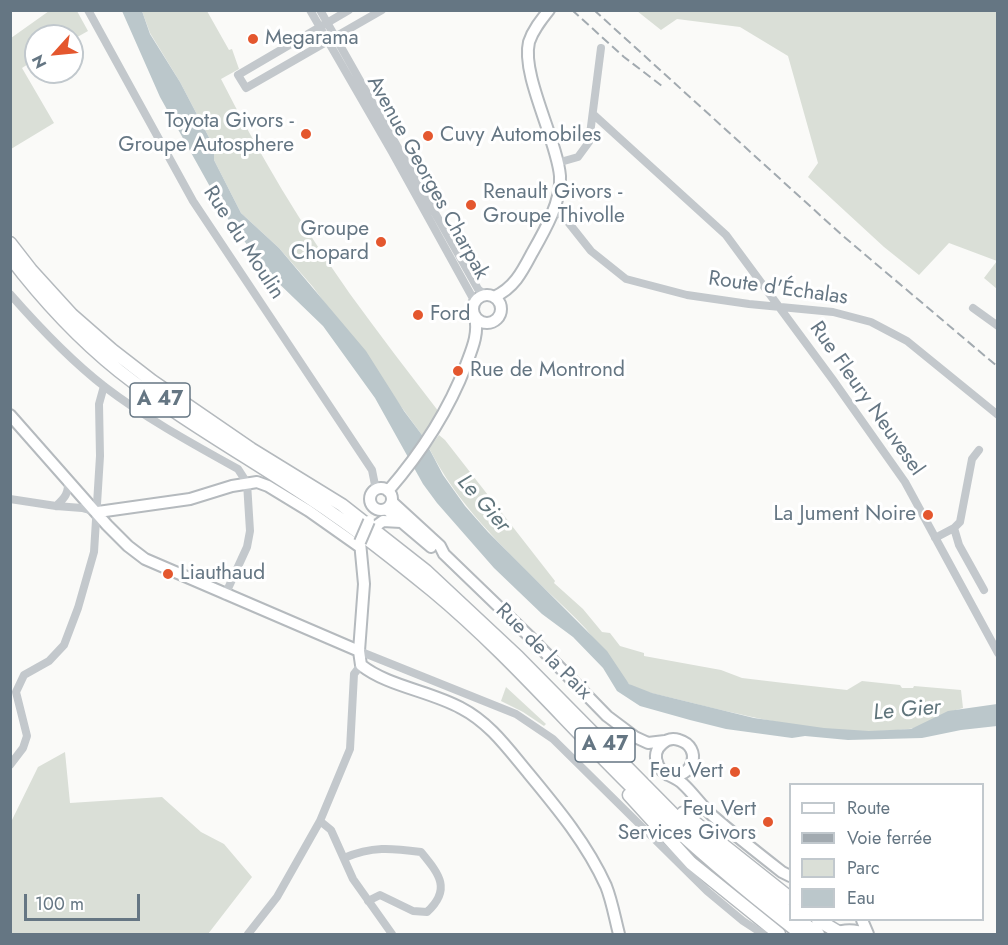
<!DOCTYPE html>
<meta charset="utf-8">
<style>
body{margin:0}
#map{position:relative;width:1008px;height:945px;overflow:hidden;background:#fafaf8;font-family:Jost,sans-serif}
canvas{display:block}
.frame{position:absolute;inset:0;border:12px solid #657683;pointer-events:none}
.legend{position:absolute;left:789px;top:783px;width:195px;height:138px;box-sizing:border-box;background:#fff;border:2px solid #c1c8cd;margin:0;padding:8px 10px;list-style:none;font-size:18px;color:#657683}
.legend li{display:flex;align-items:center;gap:12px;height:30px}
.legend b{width:30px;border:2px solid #c1c8cd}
.north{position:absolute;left:24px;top:24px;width:60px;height:60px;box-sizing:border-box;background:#fff;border:2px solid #c1c8cd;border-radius:50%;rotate:243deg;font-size:16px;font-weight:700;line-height:24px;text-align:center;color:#657683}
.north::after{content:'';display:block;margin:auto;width:21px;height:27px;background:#e4572e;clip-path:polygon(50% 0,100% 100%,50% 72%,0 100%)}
.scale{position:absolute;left:24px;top:894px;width:116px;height:27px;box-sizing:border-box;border:3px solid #657683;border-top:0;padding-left:8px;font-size:18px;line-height:21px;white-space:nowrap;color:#657683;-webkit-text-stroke:4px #fff;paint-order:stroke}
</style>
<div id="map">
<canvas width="1008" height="945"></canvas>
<div class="frame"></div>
<ul class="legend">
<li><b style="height:8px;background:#fff"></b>Route</li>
<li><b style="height:8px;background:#a2aab0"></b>Voie ferrée</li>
<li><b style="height:16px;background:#dadfd7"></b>Parc</li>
<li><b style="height:16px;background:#bbc7cb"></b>Eau</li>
</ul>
<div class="north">N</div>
<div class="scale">100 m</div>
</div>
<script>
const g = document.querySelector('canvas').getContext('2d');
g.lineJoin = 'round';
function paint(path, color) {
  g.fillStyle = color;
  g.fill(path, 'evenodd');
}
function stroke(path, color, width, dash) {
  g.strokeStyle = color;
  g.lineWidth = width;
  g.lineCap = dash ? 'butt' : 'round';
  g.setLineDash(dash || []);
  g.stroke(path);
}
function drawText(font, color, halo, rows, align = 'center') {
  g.font = font + ' Jost,sans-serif';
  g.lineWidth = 6;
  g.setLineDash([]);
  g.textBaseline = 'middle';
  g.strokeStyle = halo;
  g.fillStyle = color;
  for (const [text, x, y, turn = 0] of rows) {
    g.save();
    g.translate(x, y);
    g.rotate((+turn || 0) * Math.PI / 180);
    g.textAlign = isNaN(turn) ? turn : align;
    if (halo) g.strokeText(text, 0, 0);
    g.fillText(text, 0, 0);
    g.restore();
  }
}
const green = new Path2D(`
 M49 11H77L88 31 72 40V36H36V59L22 68 54 123 11 149V38Z
 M142 11H207L229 50 232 49 239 69 221 79C259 154 302 226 350 294 379 334 409 373 439 412L422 435 313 287 279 248 241 213 214 160V147L180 82 150 33Z
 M637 11H997V289L984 278 997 261 949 243 919 275 884 247 808 177 818 163 788 56 740 27 677 19 661 30Z
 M439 435 445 440 555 581 554 583 583 609 602 632 610 633 620 646 644 653V656L721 670 742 678 784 683 847 690 862 681 900 685 902 688H913L914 686 961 690 963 708C944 712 923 728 908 729 831 738 754 718 680 700 666 696 638 692 628 683 612 668 600 646 586 629 573 615 558 601 544 588 500 544 457 504 429 448Z
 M506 687 546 724 544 726 523 712 501 701Z
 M65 752 70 803 162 797 201 832 224 844 252 877 208 934H11V822L38 767Z`);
const water = new Path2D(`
 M122 11H142L150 34 180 82 214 147V160L241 213 279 248 366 351 404 411 422 435 443 475 465 506 488 532 607 651 629 684 652 693 754 718 824 728 869 731 911 729 948 711 997 704V726L961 730 922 738 848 740 805 736 792 738 726 729 690 720 640 706 617 691 603 668 573 637 542 614 494 568 437 503 423 484 375 398 323 326 268 273 228 219 160 97Z`);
const minor = new Path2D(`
 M88 10 193 201 372 470 376 490
 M310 10 392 152 475 302
 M320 10 478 289 485 295
 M349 10 238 75 246 88 382 10
 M594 115 726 235 833 380 905 482 998 653
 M557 163 578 157 589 142 601 48
 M553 210 564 217 591 251 626 279 687 295 749 304 833 312 871 322 907 341 998 415
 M10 294C39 327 70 360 105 387 147 419 193 444 238 469L247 483 250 531 247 547 225 595
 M973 308 998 326
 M10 499 56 506 82 508 93 511
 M56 506C65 498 69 493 68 480
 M954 528 959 545 984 590
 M935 538 954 528 960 522 972 459 979 450
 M359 651 516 714 553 739 707 891 743 921 763 934
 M10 765 23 748 27 736 16 692 24 675 49 661 64 645 78 608 94 552 100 456 99 404 104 386
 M320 821 331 830 353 879 392 934
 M344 858C372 846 391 848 421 852 439 874 452 889 427 912L413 911 380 895 368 901
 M248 934 277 897 320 821 350 749 354 674 361 665`);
const major = new Path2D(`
 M473 309a14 14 0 1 1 28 0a14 14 0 1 1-28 0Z
 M494 297C514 288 522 272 532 253 544 232 562 201 560 176 557 140 521 75 529 42 533 30 541 20 549 10
 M10 415 107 525 128 546 145 559 359 651
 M370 499a11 11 0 1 1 22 0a11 11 0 1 1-22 0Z
 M388 491C421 453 448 412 466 365 472 349 479 334 475 316
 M392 502 440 546 444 554 529 636 607 716 635 737 648 743 665 741
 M386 509 431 547
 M98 512 190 499 232 486 257 482 268 486 309 511 360 547
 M376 526 383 521 401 522
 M360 542 364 584 359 651 361 665C387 686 430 691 461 708 490 723 508 749 529 774 558 809 587 844 606 886 612 901 615 919 619 934
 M668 775C694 780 703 747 679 740 673 738 667 739 662 744 656 749 654 757 658 765 662 775 675 776 683 784 694 794 702 807 714 817 736 836 759 854 782 872L790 876
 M862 920 868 934
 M833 934C844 929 855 929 866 934`);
const highway = new Path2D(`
 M10 243 31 270 72 315 112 350 152 381 251 449 342 505 426 571 518 657 681 822 732 866 790 913
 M10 257C42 299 78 338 119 371 186 424 263 465 333 514 368 538 400 564 433 591 509 654 574 732 646 801 695 849 747 892 801 934
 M629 795 691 863 779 934
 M683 813 790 898
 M799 920 818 934
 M818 920 838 932`);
const rail = new Path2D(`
 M572 10 624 57 662 86
 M594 10 843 236 998 367`);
const majorBridge = new Path2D(`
 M360 542 369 521`);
const markers = [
 [253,39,6,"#e4572e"],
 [306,134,6,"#e4572e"],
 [428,136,6,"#e4572e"],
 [471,205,6,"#e4572e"],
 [381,242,6,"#e4572e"],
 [418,315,6,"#e4572e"],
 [458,371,6,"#e4572e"],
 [928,515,6,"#e4572e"],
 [168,574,6,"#e4572e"],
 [735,772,6,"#e4572e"],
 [768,822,6,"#e4572e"]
];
const shields = [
 [160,400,60],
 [605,745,60]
];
const shieldNames = [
 ["A 47",160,400],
 ["A 47",605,745]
];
const poiNames = [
 ["Megarama",265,39],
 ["Toyota Givors -",294,122,"right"],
 ["Groupe Autosphere",294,146,"right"],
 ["Cuvy Automobiles",440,136],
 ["Renault Givors -",483,193],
 ["Groupe Thivolle",483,217],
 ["Groupe",369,230,"right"],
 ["Chopard",369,254,"right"],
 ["Ford",430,315],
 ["Rue de Montrond",470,371],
 ["La Jument Noire",916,515,"right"],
 ["Liauthaud",180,574],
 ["Feu Vert",723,772,"right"],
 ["Feu Vert",756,810,"right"],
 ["Services Givors",756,834,"right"]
];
const streetNames = [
 ["Avenue Georges Charpak",427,178,61],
 ["Rue du Moulin",243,243,57],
 ["Route d'Échalas",778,289,8],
 ["Rue Fleury Neuvesel",866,399,55],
 ["Rue de la Paix",543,652,45]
];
const waterNames = [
 ["Le Gier",483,504,49],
 ["Le Gier",907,711,-5]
];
paint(green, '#dadfd7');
paint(water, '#bbc7cb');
stroke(major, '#b5babe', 14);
stroke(highway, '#b4b9bd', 15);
stroke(minor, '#c3c8cc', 8);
stroke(major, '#fff', 10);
stroke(highway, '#fff', 12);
stroke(rail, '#a2aab0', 2, [9, 4.5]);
stroke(majorBridge, '#b5babe', 14, []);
stroke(majorBridge, '#fff', 10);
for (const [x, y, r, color] of markers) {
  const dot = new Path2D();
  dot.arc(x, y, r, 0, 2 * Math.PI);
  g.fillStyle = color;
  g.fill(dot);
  stroke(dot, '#fff', 2);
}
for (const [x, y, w] of shields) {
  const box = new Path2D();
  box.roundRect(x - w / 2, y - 17, w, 34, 4.5);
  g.fillStyle = '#fff';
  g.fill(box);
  stroke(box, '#657683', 1.5);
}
drawText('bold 20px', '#657683', null, shieldNames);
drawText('21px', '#657683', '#fff', poiNames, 'left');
drawText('21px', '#657683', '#fff', streetNames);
drawText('italic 22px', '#60757c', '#fff', waterNames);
</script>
